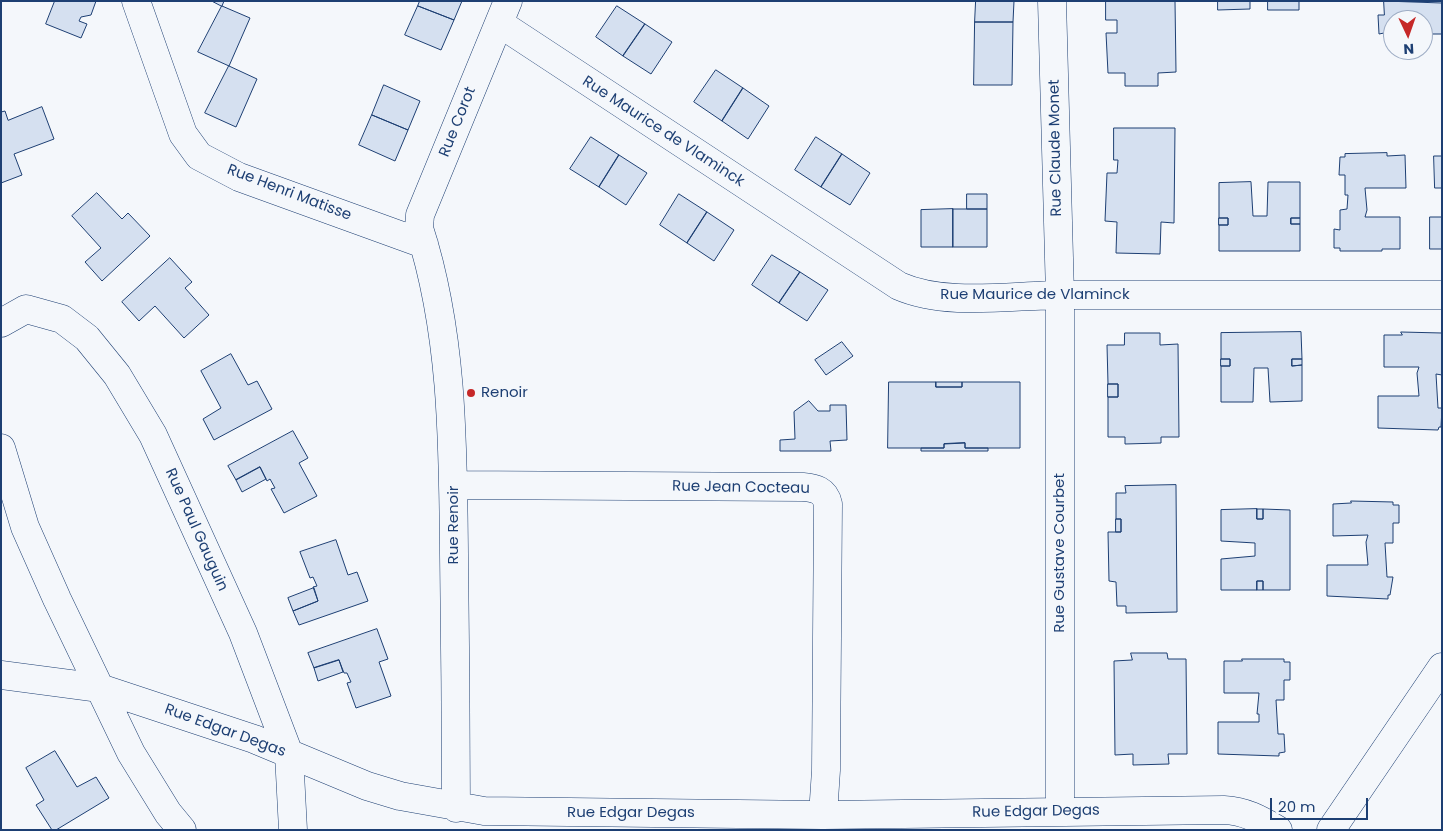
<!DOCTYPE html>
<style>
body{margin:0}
#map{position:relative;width:1443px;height:831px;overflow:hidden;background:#f4f7fb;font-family:Poppins,sans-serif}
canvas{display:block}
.frame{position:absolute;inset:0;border:2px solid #1d3f73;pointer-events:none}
.north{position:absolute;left:1383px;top:10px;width:50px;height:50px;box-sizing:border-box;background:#f4f7fb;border:1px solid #9eadc5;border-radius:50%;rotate:177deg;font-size:14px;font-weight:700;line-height:20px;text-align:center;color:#1d3f73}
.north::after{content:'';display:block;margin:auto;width:18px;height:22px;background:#c62828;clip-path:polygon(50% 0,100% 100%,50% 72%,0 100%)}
.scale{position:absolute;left:1270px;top:798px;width:98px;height:22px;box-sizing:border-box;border:2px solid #1d3f73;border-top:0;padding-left:6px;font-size:15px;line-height:18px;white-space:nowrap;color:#1d3f73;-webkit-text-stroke:4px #f4f7fb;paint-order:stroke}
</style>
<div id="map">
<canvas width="1443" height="831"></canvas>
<div class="frame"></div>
<div class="north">N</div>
<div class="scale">20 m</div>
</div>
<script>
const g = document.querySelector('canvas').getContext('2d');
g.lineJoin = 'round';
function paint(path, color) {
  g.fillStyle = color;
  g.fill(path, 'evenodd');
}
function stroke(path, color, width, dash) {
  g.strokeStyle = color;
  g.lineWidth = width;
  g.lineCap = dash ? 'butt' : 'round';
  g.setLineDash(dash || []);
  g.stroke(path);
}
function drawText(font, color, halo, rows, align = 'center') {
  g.font = font + ' Poppins,sans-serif';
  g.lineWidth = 4;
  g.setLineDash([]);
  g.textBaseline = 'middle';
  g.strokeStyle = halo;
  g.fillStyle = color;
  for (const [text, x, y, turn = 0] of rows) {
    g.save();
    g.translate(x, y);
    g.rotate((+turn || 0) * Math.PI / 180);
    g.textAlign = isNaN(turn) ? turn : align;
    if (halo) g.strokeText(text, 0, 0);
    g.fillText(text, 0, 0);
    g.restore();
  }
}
const building = new Path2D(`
 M55 1H96L91 15 81 17 79 21 87 24 81 38 46 24Z
 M212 1H224L222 6Z
 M420 1H462L454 20 418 6Z
 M976 1H1014L1013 22H975Z
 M1106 1H1175L1176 72 1158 73V86H1125V73H1108L1106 33H1117V20H1106Z
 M1218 1H1250V9L1218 10Z
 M1268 1H1299V10H1268Z
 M1384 1 1442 3V34H1427L1426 37H1423V20H1393V37H1384V33L1379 34 1378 15H1384Z
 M222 6 250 18 229 66 198 52Z
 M418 6 454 20 441 50 405 35Z
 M617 6 645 24 623 56 596 37Z
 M975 22H1013L1012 85H974Z
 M645 24 672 42 651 74 623 56Z
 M229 66 257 79 236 127 205 113Z
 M716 70 743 88 722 121 694 102Z
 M384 85 420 101 408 130 372 115Z
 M743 88 769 106 748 139 722 121Z
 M42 107 54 139 14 154 22 175 1 183V112L5 111 8 120Z
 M372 115 408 130 395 161 359 145Z
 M1114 128H1175L1174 223 1161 222 1160 254 1116 253 1117 222 1105 221 1107 173H1117L1118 160H1114Z
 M591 137 619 155 599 187 570 169Z
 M816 137 842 154 821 187 795 170Z
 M1387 153V156L1405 155 1406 188H1365L1367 210 1365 217H1400V249H1382V251H1340V248H1334V229L1340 230V210L1347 209 1348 195H1345V175H1339L1340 157H1345V154Z
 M842 154 870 173 850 205 821 187Z
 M619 155 647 173 626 205 599 187Z
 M1434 156H1442V188H1435Z
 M1251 182 1253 216H1267L1268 182H1300V218H1291V224H1300V251H1219V225H1228V218H1219V183Z
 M97 193 122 219 128 213 150 236 102 281 85 262 101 248 72 216Z
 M679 194 707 212 687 243 660 225Z
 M967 194H987V209H967Z
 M953 209V247H921V210Z
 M953 209H987V247H953Z
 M707 212 734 230 714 261 687 243Z
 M1430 217H1442V249H1430Z
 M1219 218H1228V225H1219Z
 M1291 218H1300V224H1291Z
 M772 255 800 272 779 303 752 285Z
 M170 258 192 282 185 288 209 315 184 338 155 306 139 321 122 302Z
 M800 272 828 290 807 321 779 303Z
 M1301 332 1302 359H1292V366L1302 365V401L1270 402 1268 368H1254L1253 402H1221V366H1230V359H1221V333Z
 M1401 332 1442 333V375L1436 374 1438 408H1442L1441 427H1439L1438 430 1378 428V396H1419L1417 373 1419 367H1384V335H1402Z
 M1125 333H1160V345L1178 344 1179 437H1161V443L1125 444V437H1108V397H1118V384H1108L1107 345H1124Z
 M842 342 853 356 826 375 815 360Z
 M231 354 248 385 257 381 272 409 214 440 203 419 221 408 201 371Z
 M1221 359H1230V366H1221Z
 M1292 359H1302V365L1292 366Z
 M889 382H936V387H962V382H1020V448H965V443L944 444V448H888Z
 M936 382H962V387H936Z
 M1108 384H1118V397H1108Z
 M809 401 818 411H830V405H846L847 440 830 441 831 451H780V440L795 439 794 412Z
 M293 431 308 458 299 463 317 496 284 513 271 489 275 488 270 479 267 481 260 467 236 480 228 466Z
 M965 443V448H988V451H921V448H944V444Z
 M260 467 266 479 242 492 236 480Z
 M1176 485 1177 612 1126 613V606H1117L1116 582 1109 581 1108 532H1121V519H1116V493H1126L1125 486Z
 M1351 501 1393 502V505H1399V523H1393V543H1385L1387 577H1393L1390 595H1388V599L1327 596V565H1368L1366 542 1368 535 1333 536V504L1351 503Z
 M1257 509V519H1263V509L1290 510V590H1263V581H1257V590H1221V559L1255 556V543L1221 541V510Z
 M1257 509H1263V519H1257Z
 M1116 519H1121V532H1116Z
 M336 540 348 575 357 572 368 601 299 625 293 611 318 601 313 587 317 586 313 577 310 578 300 552Z
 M1257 581H1263V590H1257Z
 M314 588 318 601 293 611 288 598Z
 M377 629 388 659 379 662 391 696 356 708 347 683 351 682 347 673H344L339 660 314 668 308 653Z
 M1131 653H1167L1168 659H1186L1187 754H1168L1169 764 1133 765V754L1115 755 1114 661 1132 660Z
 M1242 659H1284V662H1290V680H1284V700H1276L1278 734H1284L1285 752 1279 753V756L1218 754V722H1259V714H1257L1259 693H1224V661H1242Z
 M339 660 343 672 318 681 314 668Z
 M55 751 77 787 96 777 109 798 56 830H52L36 805 44 800 26 768Z`);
const street = new Path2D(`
 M136 1 183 134 199 156 239 177 424 244
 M1052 1 1060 295V812
 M499 23 899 286C947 307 1012 295 1063 295 1190 295 1316 294 1442 295
 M1 323 26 309 62 319 87 338 117 375 153 435 243 633 289 754 293 830
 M1 448 25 527 57 599 131 753 168 813 182 830
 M454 485 803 487C815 488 825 490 828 504L826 770 822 830
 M1 675 100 688 254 739 367 786 400 796 484 811 823 815 1224 810C1245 811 1259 819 1278 830
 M456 808C456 723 455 639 454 554 453 445 453 333 419 228L420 215 508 1`);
const secondary = new Path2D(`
 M1331 830 1442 667`);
const markers = [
 [471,393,5,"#c62828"]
];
const streetNames = [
 ["Rue Corot",458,122,-68],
 ["Rue Maurice de Vlaminck",663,132,33],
 ["Rue Claude Monet",1056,148,-91],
 ["Rue Henri Matisse",289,193,21],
 ["Rue Maurice de Vlaminck",1035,295],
 ["Rue Jean Cocteau",741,488,1],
 ["Rue Renoir",454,525,-90],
 ["Rue Paul Gauguin",196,530,66],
 ["Rue Gustave Courbet",1060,553,-90],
 ["Rue Edgar Degas",225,731,20],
 ["Rue Edgar Degas",1036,812,-1],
 ["Rue Edgar Degas",631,813]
];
const poiNames = [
 ["Renoir",481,393]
];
paint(building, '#d5e0f0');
stroke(building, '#1d3f73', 1);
stroke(street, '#1d3f73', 29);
stroke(secondary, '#1d3f73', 29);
stroke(street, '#f4f7fb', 28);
stroke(secondary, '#f4f7fb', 28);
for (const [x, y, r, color] of markers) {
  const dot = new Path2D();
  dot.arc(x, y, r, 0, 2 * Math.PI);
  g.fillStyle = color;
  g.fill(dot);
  stroke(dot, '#f4f7fb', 2);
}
drawText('15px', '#1d3f73', '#f4f7fb', streetNames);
drawText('15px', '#1d3f73', '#f4f7fb', poiNames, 'left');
</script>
